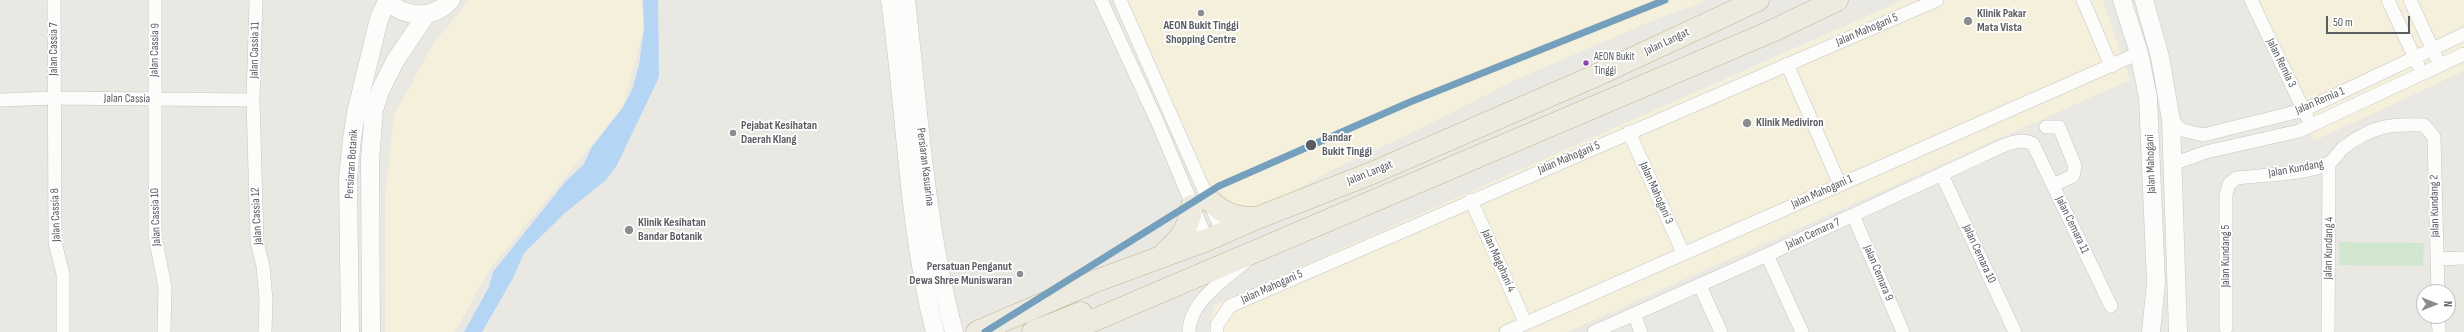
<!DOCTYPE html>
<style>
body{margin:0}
#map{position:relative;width:2464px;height:332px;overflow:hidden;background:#e9e8e3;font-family:"Sofia Sans Condensed",sans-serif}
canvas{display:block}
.north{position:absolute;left:2416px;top:284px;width:40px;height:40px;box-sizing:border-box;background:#fff;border:1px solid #bdbec0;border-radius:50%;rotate:90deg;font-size:11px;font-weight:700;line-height:16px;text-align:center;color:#595c61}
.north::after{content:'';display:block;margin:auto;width:14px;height:18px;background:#8b8d8e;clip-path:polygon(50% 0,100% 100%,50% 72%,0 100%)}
.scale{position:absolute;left:2326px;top:16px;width:84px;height:18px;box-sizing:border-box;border:2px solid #595c61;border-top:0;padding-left:5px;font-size:12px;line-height:14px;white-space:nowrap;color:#595c61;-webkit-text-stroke:3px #fff;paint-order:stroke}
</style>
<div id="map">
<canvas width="2464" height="332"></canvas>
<div class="north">N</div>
<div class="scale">50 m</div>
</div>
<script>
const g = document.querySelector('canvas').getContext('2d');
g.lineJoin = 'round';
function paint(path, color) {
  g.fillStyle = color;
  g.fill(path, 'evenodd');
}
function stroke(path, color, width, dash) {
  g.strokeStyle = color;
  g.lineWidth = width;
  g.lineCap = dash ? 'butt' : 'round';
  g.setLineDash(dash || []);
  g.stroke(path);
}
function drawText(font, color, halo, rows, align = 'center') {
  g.font = font + ' "Sofia Sans Condensed",sans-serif';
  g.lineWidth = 3.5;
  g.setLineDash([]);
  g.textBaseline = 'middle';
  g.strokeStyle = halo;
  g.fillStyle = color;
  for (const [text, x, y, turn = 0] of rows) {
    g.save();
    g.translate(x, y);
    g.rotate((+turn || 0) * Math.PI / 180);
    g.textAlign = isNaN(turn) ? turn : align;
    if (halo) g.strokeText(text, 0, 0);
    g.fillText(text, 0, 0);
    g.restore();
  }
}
const commercial = new Path2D(`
 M469 0H641L644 28 623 107 489 270 455 332H385V196L394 115 433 44Z
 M1125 0H1708L1647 23 1513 81 1418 130 1332 170 1286 196 1250 212 1215 199Z
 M1903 0H2103L2130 80 1567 332H1209L1214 305Z
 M2244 0H2464V71L2314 141Z`);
const green = new Path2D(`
 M2339 242 2424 243 2423 266 2339 265Z`);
const water = new Path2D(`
 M643 0H658L659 77 617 165 606 180 566 212 524 253 512 280 482 332H464L489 287 493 272 566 181 584 164 592 147 623 107 632 90 639 65 644 28Z`);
const street = new Path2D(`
 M54 0 55 242 63 274V332
 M155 0V236L165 287 164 332
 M256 0 253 100 257 242 263 266 266 300 265 332
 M1101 0 1157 121 1207 240
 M1120 0 1223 233
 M2083 0 2111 66
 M2251 0 2307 117
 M2388 0 2418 65
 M2410 0 2436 57
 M1787 64 1840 185
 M0 100 54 98 253 100
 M2171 120 2182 130 2203 135 2304 110 2464 34
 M2046 127H2059L2075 166 2073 176 2053 185
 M1629 132 1683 253
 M2173 164 2206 152 2299 131 2464 54
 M1942 175 2015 332
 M1471 200 1525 322
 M1853 215 1903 332
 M1767 255 1802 332
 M2437 259 2464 258
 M1700 286 1721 332
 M1634 314 1641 332
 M2438 316 2439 332
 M2226 328V194L2229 184 2237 178C2261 175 2308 174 2328 164 2334 161 2338 152 2343 148 2372 126 2389 124 2424 125L2434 137 2438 292
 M1189 332C1189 302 1225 279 1245 262
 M1217 332V325L1230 306 1937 0
 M1506 332 2139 53
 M1594 332 1767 255 1983 155C1998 148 2018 136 2033 144L2111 306
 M2328 332 2329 163`);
const secondary = new Path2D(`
 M386 0C404 18 433 20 451 0
 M890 0C906 110 907 224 935 332
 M906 0C919 110 925 224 954 332
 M2122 0 2139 53 2148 97 2156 283 2151 332
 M2144 0 2160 57 2171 120 2178 332
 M350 332 348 178 352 139 356 113 379 19 387 1
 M371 332 370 160 374 110 381 89 395 61 426 15`);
const highway = new Path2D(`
 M1209 200C1224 214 1235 218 1256 218
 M1164 254C1182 237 1187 231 1192 206
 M977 332 1096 281 1207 240 1257 218 1372 173 1595 76 1758 0
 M1033 332 1081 313
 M1066 332 1770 32 1837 0`);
const rail1 = new Path2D(`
 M985 332 1219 186 1410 102 1665 0`);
const markers = [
 [1201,13,4,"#8b8d8e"],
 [1968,21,5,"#8b8d8e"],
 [1586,63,3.5,"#8e44ad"],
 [1747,123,5,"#8b8d8e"],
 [733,133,4,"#8b8d8e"],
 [1311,145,6,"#595c61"],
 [629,230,5,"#8b8d8e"],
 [1020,274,4,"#8b8d8e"]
];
const busNames = [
 ["AEON Bukit",1594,57],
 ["Tinggi",1594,71]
];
const poiNames = [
 ["Klinik Pakar",1977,14],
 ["Mata Vista",1977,28],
 ["AEON Bukit Tinggi",1201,26,"center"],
 ["Shopping Centre",1201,40,"center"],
 ["Klinik Mediviron",1756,123],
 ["Pejabat Kesihatan",741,126],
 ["Daerah Klang",741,140],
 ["Klinik Kesihatan",638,223],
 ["Bandar Botanik",638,237],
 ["Persatuan Penganut",1012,267,"right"],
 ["Dewa Shree Muniswaran",1012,281,"right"]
];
const streetNames = [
 ["Jalan Mahogani 5",1867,30,-23],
 ["Jalan Langat",1667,42,-25],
 ["Jalan Cassia 7",54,49,-90],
 ["Jalan Cassia 9",155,50,-89],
 ["Jalan Cassia 11",255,50,-89],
 ["Jalan Remia 3",2281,63,64],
 ["Jalan Cassia",127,99,1],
 ["Jalan Remia 1",2320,101,-23],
 ["Jalan Mahogani 5",1569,158,-23],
 ["Persiaran Botanik",352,164,-86],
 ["Jalan Mahogani",2151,164,-92],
 ["Persiaran Kasuarina",925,167,83],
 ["Jalan Kundang",2296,169,-10],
 ["Jalan Langat",1370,173,-22],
 ["Jalan Mahogani 1",1822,192,-24],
 ["Jalan Mahogani 3",1656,193,66],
 ["Jalan Kundang 2",2435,206,-91],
 ["Jalan Cassia 8",56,215,-92],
 ["Jalan Cassia 12",257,216,-93],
 ["Jalan Cassia 10",156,217,-92],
 ["Jalan Cemara 11",2072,225,64],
 ["Jalan Cemara 7",1813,234,-25],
 ["Jalan Kundang 4",2329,248,-89],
 ["Jalan Cemara 10",1979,254,65],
 ["Jalan Kundang 5",2226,256,-90],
 ["Jalan Magohani 4",1498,261,66],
 ["Jalan Cemara 9",1878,273,67],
 ["Jalan Mahogani 5",1272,287,-24]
];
const stopNames = [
 ["Bandar",1322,138],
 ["Bukit Tinggi",1322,152]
];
paint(commercial, '#f4f0db');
paint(green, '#d1e6cf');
paint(water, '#b5d5f5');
stroke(street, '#c5c5c4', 14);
stroke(secondary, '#c6c6c5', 19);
stroke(highway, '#c0b591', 23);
stroke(street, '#fcfcfb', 13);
stroke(secondary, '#fcfcfb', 18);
stroke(highway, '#edebe0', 22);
stroke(rail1, '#75a0bd', 7);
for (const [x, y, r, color] of markers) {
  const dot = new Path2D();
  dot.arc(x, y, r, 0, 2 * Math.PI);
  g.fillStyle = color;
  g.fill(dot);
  stroke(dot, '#fff', 1.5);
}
drawText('11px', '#595c61', '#fff', busNames, 'left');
drawText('bold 12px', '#595c61', '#fff', poiNames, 'left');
drawText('12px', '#595c61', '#fff', streetNames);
drawText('bold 12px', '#595c61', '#fff', stopNames, 'left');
</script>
